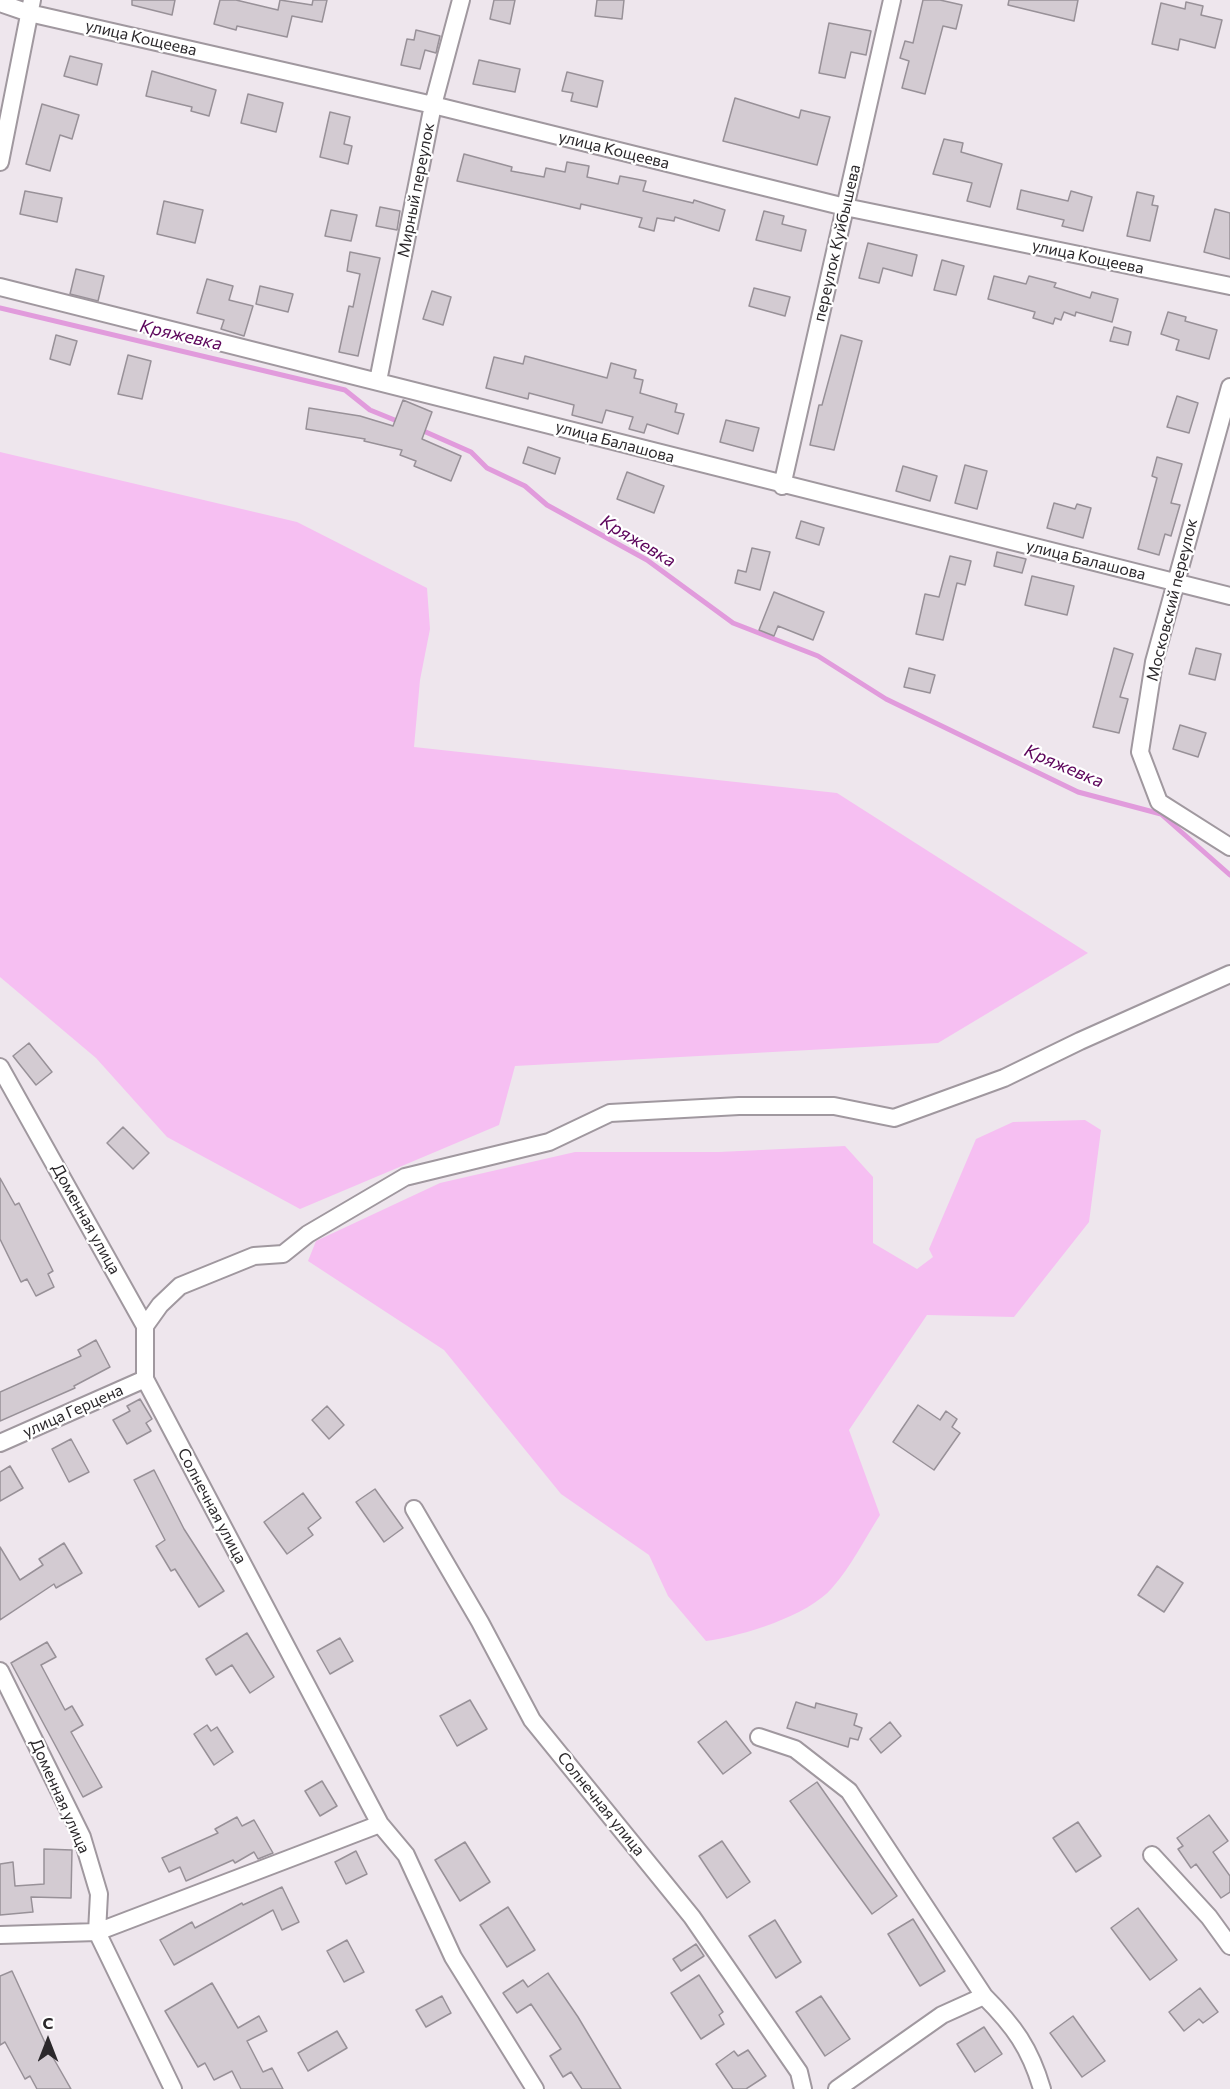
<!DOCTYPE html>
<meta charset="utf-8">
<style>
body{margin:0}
#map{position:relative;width:1230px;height:2089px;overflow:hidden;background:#eee6ed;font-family:Commissioner,sans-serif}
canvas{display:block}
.north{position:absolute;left:18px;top:2011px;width:60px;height:60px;-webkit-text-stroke:4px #fff;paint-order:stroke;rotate:0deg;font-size:16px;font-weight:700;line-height:24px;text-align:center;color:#2b282b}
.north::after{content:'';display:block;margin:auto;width:21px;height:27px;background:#2b282b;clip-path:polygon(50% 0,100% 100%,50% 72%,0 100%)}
</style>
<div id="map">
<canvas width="1230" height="2089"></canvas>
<div class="north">С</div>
</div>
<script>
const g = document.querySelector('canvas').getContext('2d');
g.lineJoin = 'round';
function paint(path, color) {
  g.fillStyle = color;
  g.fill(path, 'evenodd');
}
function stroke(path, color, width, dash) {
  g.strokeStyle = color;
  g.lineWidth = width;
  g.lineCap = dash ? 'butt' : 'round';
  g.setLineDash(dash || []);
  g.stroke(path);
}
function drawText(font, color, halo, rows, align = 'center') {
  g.font = font + ' Commissioner,sans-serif';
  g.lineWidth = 4.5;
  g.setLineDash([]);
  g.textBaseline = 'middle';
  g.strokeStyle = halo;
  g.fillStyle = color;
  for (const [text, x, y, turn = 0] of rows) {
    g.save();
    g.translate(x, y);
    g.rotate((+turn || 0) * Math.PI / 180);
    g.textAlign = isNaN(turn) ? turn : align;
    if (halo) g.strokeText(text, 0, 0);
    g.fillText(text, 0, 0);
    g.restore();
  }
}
const green = new Path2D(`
 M0 452 297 522 427 588 430 629 420 680 414 747 837 793 1088 953 938 1043 515 1066 499 1125 300 1209 167 1137 96 1058 0 977Z
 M1085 1120 1101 1130 1089 1222 1014 1317 927 1315 849 1430 880 1515C865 1538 851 1567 832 1588 808 1616 742 1636 706 1641L668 1596 649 1555 561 1494 444 1350 308 1261 316 1241 440 1183 575 1152H719L845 1146 873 1177V1243L917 1269 933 1257 929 1249 976 1139 1013 1122Z`);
const stream = new Path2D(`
 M0 308 345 390 370 410 402 423
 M419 429 471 452 487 468 525 486 547 505 647 560 733 623 818 656 886 699 1078 792 1161 814 1230 875`);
const building = new Path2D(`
 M132 0H175L172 15 132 5Z
 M220 0H236L278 10 280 0 312 5 313 0H327L322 22 292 16 287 37 237 26 236 30 214 24Z
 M494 0H515L510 24 490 19Z
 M597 0H624L622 19 595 16Z
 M923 0H940L962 5 956 29 943 26 925 94 902 88 909 61 900 58 905 41 913 43Z
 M1009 0H1078L1074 21 1008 5Z
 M1186 2 1203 6 1201 15 1222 20 1215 48 1180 39 1178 50 1152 44 1161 3 1185 9Z
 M829 23 871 31 866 55 851 52 845 78 819 73Z
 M416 30 440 36 436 53 425 50 420 69 401 65 407 39 414 40Z
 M70 56 102 64 97 85 64 76Z
 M479 60 520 69 515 92 473 84Z
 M152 71 216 90 209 116 191 111 192 107 146 96Z
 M567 72 603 81 597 107 571 101 573 93 562 91Z
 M248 94 283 103 276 132 241 123Z
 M735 98 799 118 801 110 830 117 817 165 723 141Z
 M42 104 79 115 72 139 60 135 50 171 26 164Z
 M330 112 350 117 344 144 352 146 348 164 320 157Z
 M944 139 963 143 961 152 1002 164 990 207 967 201 972 183 933 174Z
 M464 154 512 167 511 171 544 177 546 168 565 172 567 162 589 166 587 177 618 184 620 176 646 181 643 191 693 203 694 200 725 210 719 231 675 217 674 221 657 218 654 231 639 227 642 218 581 204 580 209 559 204 457 181Z
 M1021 190 1068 201 1071 191 1092 197 1083 231 1062 226 1064 220 1017 209Z
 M25 191 62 198 57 222 20 214Z
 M1137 192 1154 196 1152 205 1158 206 1150 241 1127 236Z
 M164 201 203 210 195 243 157 234Z
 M380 207 400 211 397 230 376 226Z
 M1215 209 1230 213V259L1204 252Z
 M331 210 357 215 351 241 325 236Z
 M764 211 784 216 782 224 806 230 801 251 756 240Z
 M868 243 917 255 912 276 883 268 879 283 859 278Z
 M350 252 380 258 358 356 339 352 349 306 353 307 360 274 347 271Z
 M942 260 964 266 956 295 934 290Z
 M76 269 104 276 98 301 70 294Z
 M994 276 1026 284 1029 276 1056 283 1054 287 1090 298 1092 292 1118 299 1112 322 1076 312 1075 316 1064 312 1061 320 1055 318 1053 324 1033 318 1035 312 988 299Z
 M207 279 233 286 229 300 253 306 244 336 221 329 224 320 197 313Z
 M260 286 293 294 288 312 256 304Z
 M754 288 790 297 785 316 749 306Z
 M432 291 451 297 443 325 423 319Z
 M1168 312 1186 317 1185 321 1217 330 1209 359 1176 350 1179 340 1161 334Z
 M1114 327 1131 332 1128 345 1110 341Z
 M56 335 77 341 70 365 50 359Z
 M841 335 862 341 834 450 810 445 819 405H822Z
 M128 355 151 361 142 399 118 394Z
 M525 356 607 378 611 363 636 370 634 378 643 380 640 393 677 404 675 412 684 414 678 434 647 424 644 433 629 429 633 417 606 410 602 423 572 415 574 405 529 393 528 399 486 388 494 357 523 364Z
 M1177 396 1198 403 1189 433 1167 427Z
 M403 400 432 412 422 439 461 456 451 481 414 466 416 461 400 455 402 450 364 441 365 439 306 429 309 408 360 416 393 426Z
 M726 420 759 428 753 451 720 442Z
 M528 447 560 458 555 474 523 463Z
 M1157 457 1182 464 1171 503 1180 505 1171 536 1165 534 1159 555 1138 549 1157 478 1152 476Z
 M965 465 987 471 977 509 955 503Z
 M903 466 937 476 930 501 896 491Z
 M627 472 664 486 654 513 617 499Z
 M1054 503 1075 509 1077 504 1091 508 1083 538 1047 528Z
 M801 521 824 528 819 545 796 538Z
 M752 548 770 552 760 590 735 583 738 570 746 572Z
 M997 552 1026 559 1022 573 994 566Z
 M950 556 971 561 965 585 957 583 943 640 916 634 925 594 939 597Z
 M1032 576 1074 586 1067 615 1025 605Z
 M774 592 824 612 813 640 778 626 774 636 759 630Z
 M1114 648 1133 654 1120 697 1128 699 1119 733 1093 727Z
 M1196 648 1221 654 1215 680 1189 674Z
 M909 668 935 675 930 693 904 687Z
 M1180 725 1206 733 1198 757 1173 749Z
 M29 1043 52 1072 36 1085 13 1056Z
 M123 1127 149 1153 133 1169 107 1143Z
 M0 1178 15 1205 19 1203 53 1271 48 1274 54 1287 36 1296 27 1279 21 1282 0 1239Z
 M96 1340 110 1367 74 1386 75 1388 0 1421V1392L81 1356 78 1350Z
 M140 1399 152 1419 146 1423 151 1431 127 1444 113 1420 130 1411 127 1406Z
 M918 1405 940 1420 946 1411 957 1419 952 1427 960 1433 934 1470 893 1442Z
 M327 1406 344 1425 329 1439 312 1420Z
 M71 1439 89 1472 69 1482 52 1449Z
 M10 1466 23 1488 0 1501V1472Z
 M154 1470 184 1529 224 1591 199 1607 175 1569 171 1571 156 1546 165 1540 134 1480Z
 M375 1489 403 1528 384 1542 356 1502Z
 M303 1493 321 1518 308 1528 313 1535 287 1554 264 1522Z
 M64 1543 82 1573 56 1588 54 1584 0 1620V1547L20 1580 43 1565 39 1559Z
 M1157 1566 1183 1583 1164 1612 1138 1595Z
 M247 1633 274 1677 250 1693 232 1665 216 1675 206 1659Z
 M340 1638 353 1661 330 1674 317 1651Z
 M47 1642 56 1657 41 1665 65 1710 72 1706 83 1725 71 1732 102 1787 83 1797 11 1663Z
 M470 1700 487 1729 457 1746 440 1716Z
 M796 1702 815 1708 816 1703 857 1714 854 1725 862 1728 858 1740 850 1738 848 1747 787 1728Z
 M726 1721 751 1753 723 1774 698 1742Z
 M890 1722 901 1736 881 1753 870 1739Z
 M207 1725 211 1731 217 1727 233 1752 214 1765 194 1734Z
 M322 1781 337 1806 320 1816 305 1791Z
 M817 1782 897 1896 872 1914 790 1801Z
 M1209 1815 1228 1841 1213 1852 1230 1876V1892L1221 1898 1196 1864 1191 1868 1178 1849 1183 1846 1177 1838Z
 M237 1817 242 1826 254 1820 273 1853 258 1859 254 1852 235 1863 233 1860 186 1881 180 1867 169 1872 162 1858 218 1833 215 1829Z
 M1078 1822 1101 1856 1076 1872 1053 1838Z
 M722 1841 750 1882 727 1898 699 1856Z
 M465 1842 490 1882 460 1901 435 1860Z
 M44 1849 72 1850 71 1898 31 1897 33 1912 0 1915V1864L13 1862 15 1886 44 1884Z
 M356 1851 367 1874 346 1884 335 1862Z
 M282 1887 299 1922 282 1930 273 1910 174 1965 160 1940 192 1922 195 1928 242 1903 243 1905Z
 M508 1907 535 1950 507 1967 480 1925Z
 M1138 1908 1177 1960 1150 1980 1111 1928Z
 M913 1919 945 1971 920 1986 888 1934Z
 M775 1920 801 1962 776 1978 749 1936Z
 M347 1940 364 1972 344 1982 327 1951Z
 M696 1944 704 1956 681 1971 673 1959Z
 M12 1971 47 2047 71 2089H37L30 2076 25 2079 5 2042 0 2045V1976Z
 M548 1973 578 2017 621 2089H582L571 2072 563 2077 550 2056 561 2049 531 2004 517 2013 503 1993 523 1980 528 1987Z
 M699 1975 723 2012 719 2015 724 2024 701 2039 671 1993Z
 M212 1983 238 2028 259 2016 267 2031 247 2041 263 2072 272 2068 283 2089H241L232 2071 214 2080 205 2063 198 2067 165 2011Z
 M1200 1988 1218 2012 1203 2023 1199 2019 1184 2031 1169 2012Z
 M442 1996 451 2013 426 2027 416 2010Z
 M821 1996 850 2039 825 2056 796 2012Z
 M1073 2016 1105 2061 1082 2077 1050 2033Z
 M984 2027 1002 2054 975 2072 957 2044Z
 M337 2031 347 2048 308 2071 298 2053Z
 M748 2050 766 2076 746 2089H733L716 2064 734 2051 738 2056Z`);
const minor = new Path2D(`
 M0 3 29 13 433 105 845 207 1230 286
 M0 162 32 0
 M0 287 1230 596
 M378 381 433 105 461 0
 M1230 387 1154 662 1140 752 1159 802 1230 847
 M782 486 892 0
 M0 1067 145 1326V1379L380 1824 406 1855 453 1957 535 2089
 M145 1326 160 1305 180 1286 254 1256 283 1254 308 1234 405 1177 549 1142 610 1113 739 1106H834L894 1118 1004 1078 1080 1041 1230 974
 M0 1443 145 1379
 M414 1509 480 1622 532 1720 692 1917 799 2072 803 2089
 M0 1671 82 1837 99 1894 97 1932 173 2089
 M759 1737 795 1749 849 1791 984 1996C1014 2026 1030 2048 1042 2089
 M1152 1855 1209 1917 1230 1946
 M0 1935 97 1932 380 1824
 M837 2089 942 2015 984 1996`);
const streetNames = [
 ["улица Кощеева",141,38,13],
 ["улица Кощеева",614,150,14],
 ["Мирный переулок",416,190,-79],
 ["переулок Куйбышева",837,243,-77],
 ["улица Кощеева",1088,257,12],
 ["улица Балашова",615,442,15],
 ["улица Балашова",1086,560,14],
 ["Московский переулок",1172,600,-76],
 ["Доменная улица",86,1219,61],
 ["улица Герцена",73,1411,-24],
 ["Солнечная улица",212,1506,62],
 ["Доменная улица",60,1796,66],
 ["Солнечная улица",601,1804,51]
];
const waterNames = [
 ["Кряжевка",181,335,13],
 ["Кряжевка",638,541,31],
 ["Кряжевка",1064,766,23]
];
paint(green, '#f6bff2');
stroke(stream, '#e19bdc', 5);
paint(building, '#d3cbd2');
stroke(building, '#989198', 1.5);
stroke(minor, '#a0989f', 20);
stroke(minor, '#fff', 16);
drawText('16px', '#2b282b', '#fff', streetNames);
drawText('italic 18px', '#5c045b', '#fff', waterNames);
</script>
